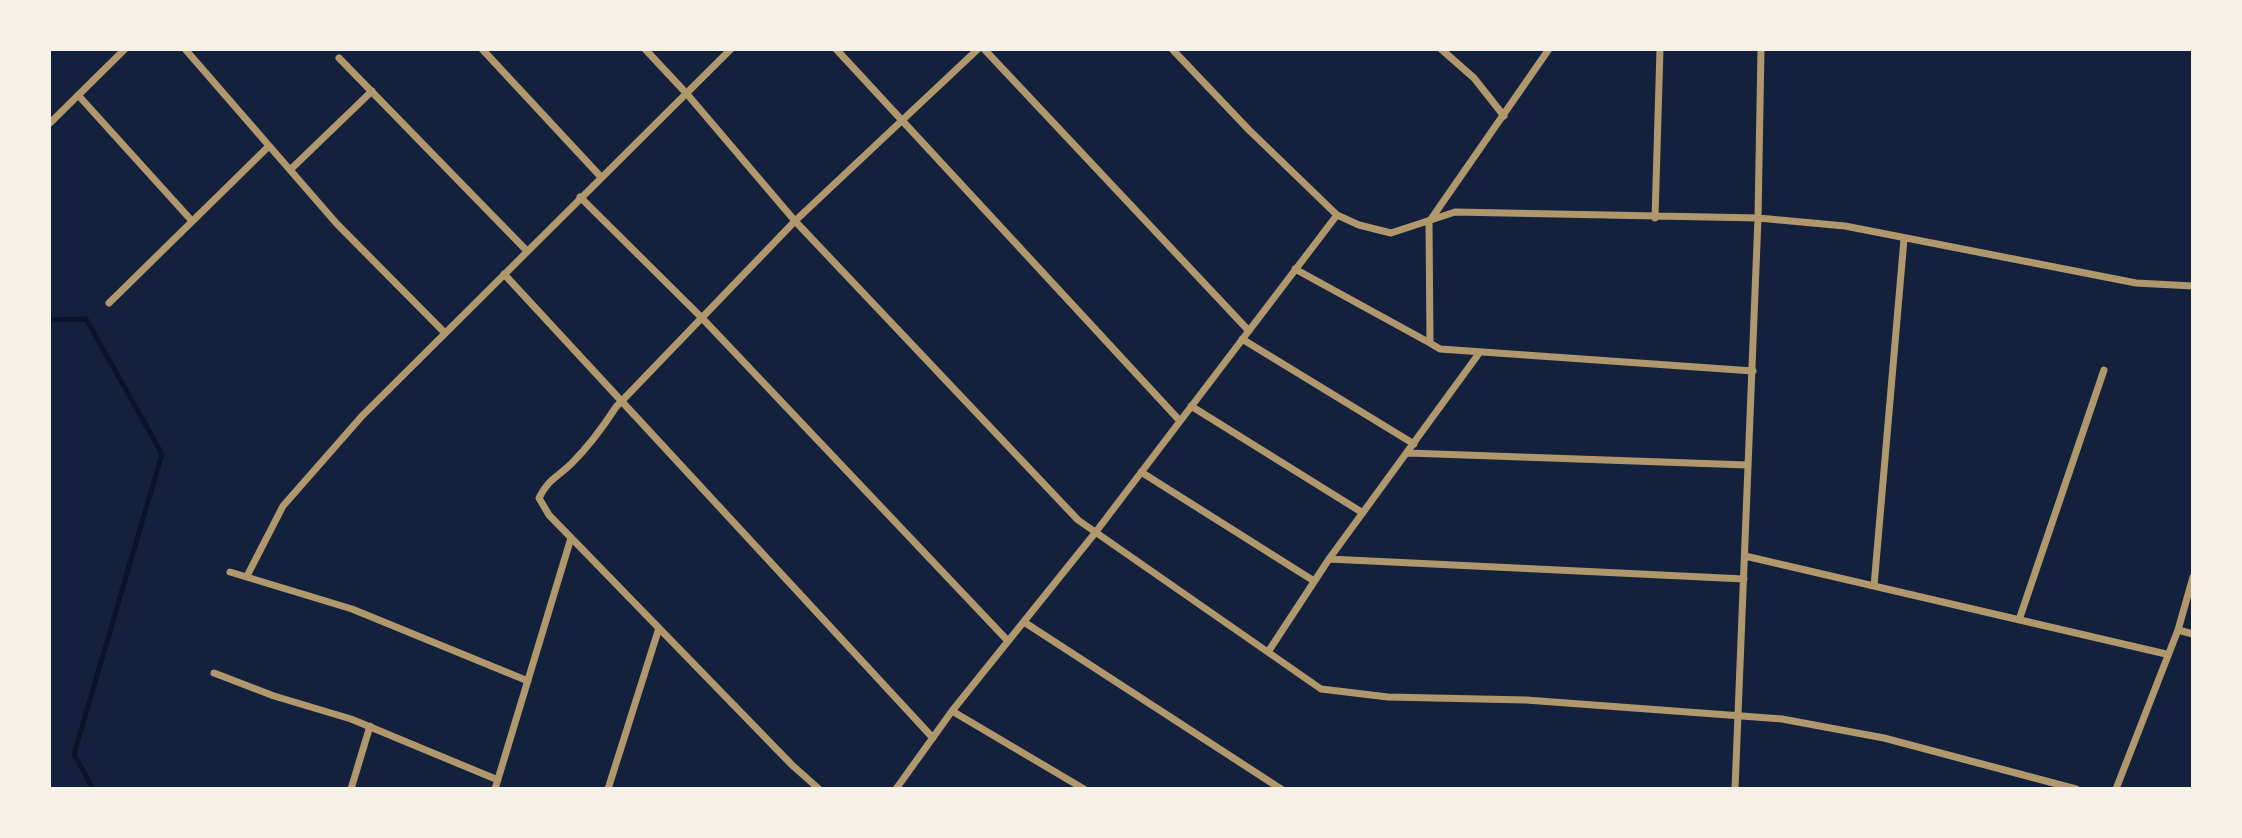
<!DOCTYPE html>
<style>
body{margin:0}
#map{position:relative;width:2242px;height:838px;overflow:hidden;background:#14213d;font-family:"Playfair Display",serif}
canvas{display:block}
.frame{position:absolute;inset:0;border:51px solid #f6f1e7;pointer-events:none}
</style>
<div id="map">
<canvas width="2242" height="838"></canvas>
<div class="frame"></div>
</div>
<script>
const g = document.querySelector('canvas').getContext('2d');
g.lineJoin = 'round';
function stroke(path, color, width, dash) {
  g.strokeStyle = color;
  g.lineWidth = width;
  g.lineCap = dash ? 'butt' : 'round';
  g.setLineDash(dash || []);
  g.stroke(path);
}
const stream = new Path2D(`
 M49 320 86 319 162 454 74 754 93 789`);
const minor = new Path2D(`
 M185 49 337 224 445 333
 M482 49 601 177
 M645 49 687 94 795 221 1078 520 1321 689 1388 697 1526 700 1782 719 1884 738 2076 789
 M836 49 1180 421
 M984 49 1249 331
 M1172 49 1249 130 1337 215 1359 225 1391 233 1455 212 1758 218 1845 226 2136 283 2193 286
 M1441 49 1474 78 1504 116
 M1549 49 1429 222 1430 343 1440 349 1753 371
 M339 58 527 251
 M78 95 192 221
 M49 124 125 49
 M290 170 372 91
 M580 197 702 318 1008 641
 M1655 218 1660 49
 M1295 269 1430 343
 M504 274 933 738
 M109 303 269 146
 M1242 339 1414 444
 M1191 406 1363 513
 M1408 453 1747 465
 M1141 472 1314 581
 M1745 556 2166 654
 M1329 559 1744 579
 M230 572 352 609 528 681
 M247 576 283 506 362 416 731 49
 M1874 586 1904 239
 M2019 620 2104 370
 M1024 622 1281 789
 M2178 630 2193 634
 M1268 652 1329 559 1480 352
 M214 673 274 696 351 719 498 780
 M952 711 1084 789
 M351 789 370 726
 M495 789 571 538
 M608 789 659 628
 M819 789 792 765 549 515 539 498C549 478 557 478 572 463 589 446 603 427 616 407L795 221 978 49
 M896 789 952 711 1095 533 1337 215
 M1735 789 1758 218 1761 49
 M2116 789 2178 630 2193 577`);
stroke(stream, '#0b132b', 5);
stroke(minor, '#b1986c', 7);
</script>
